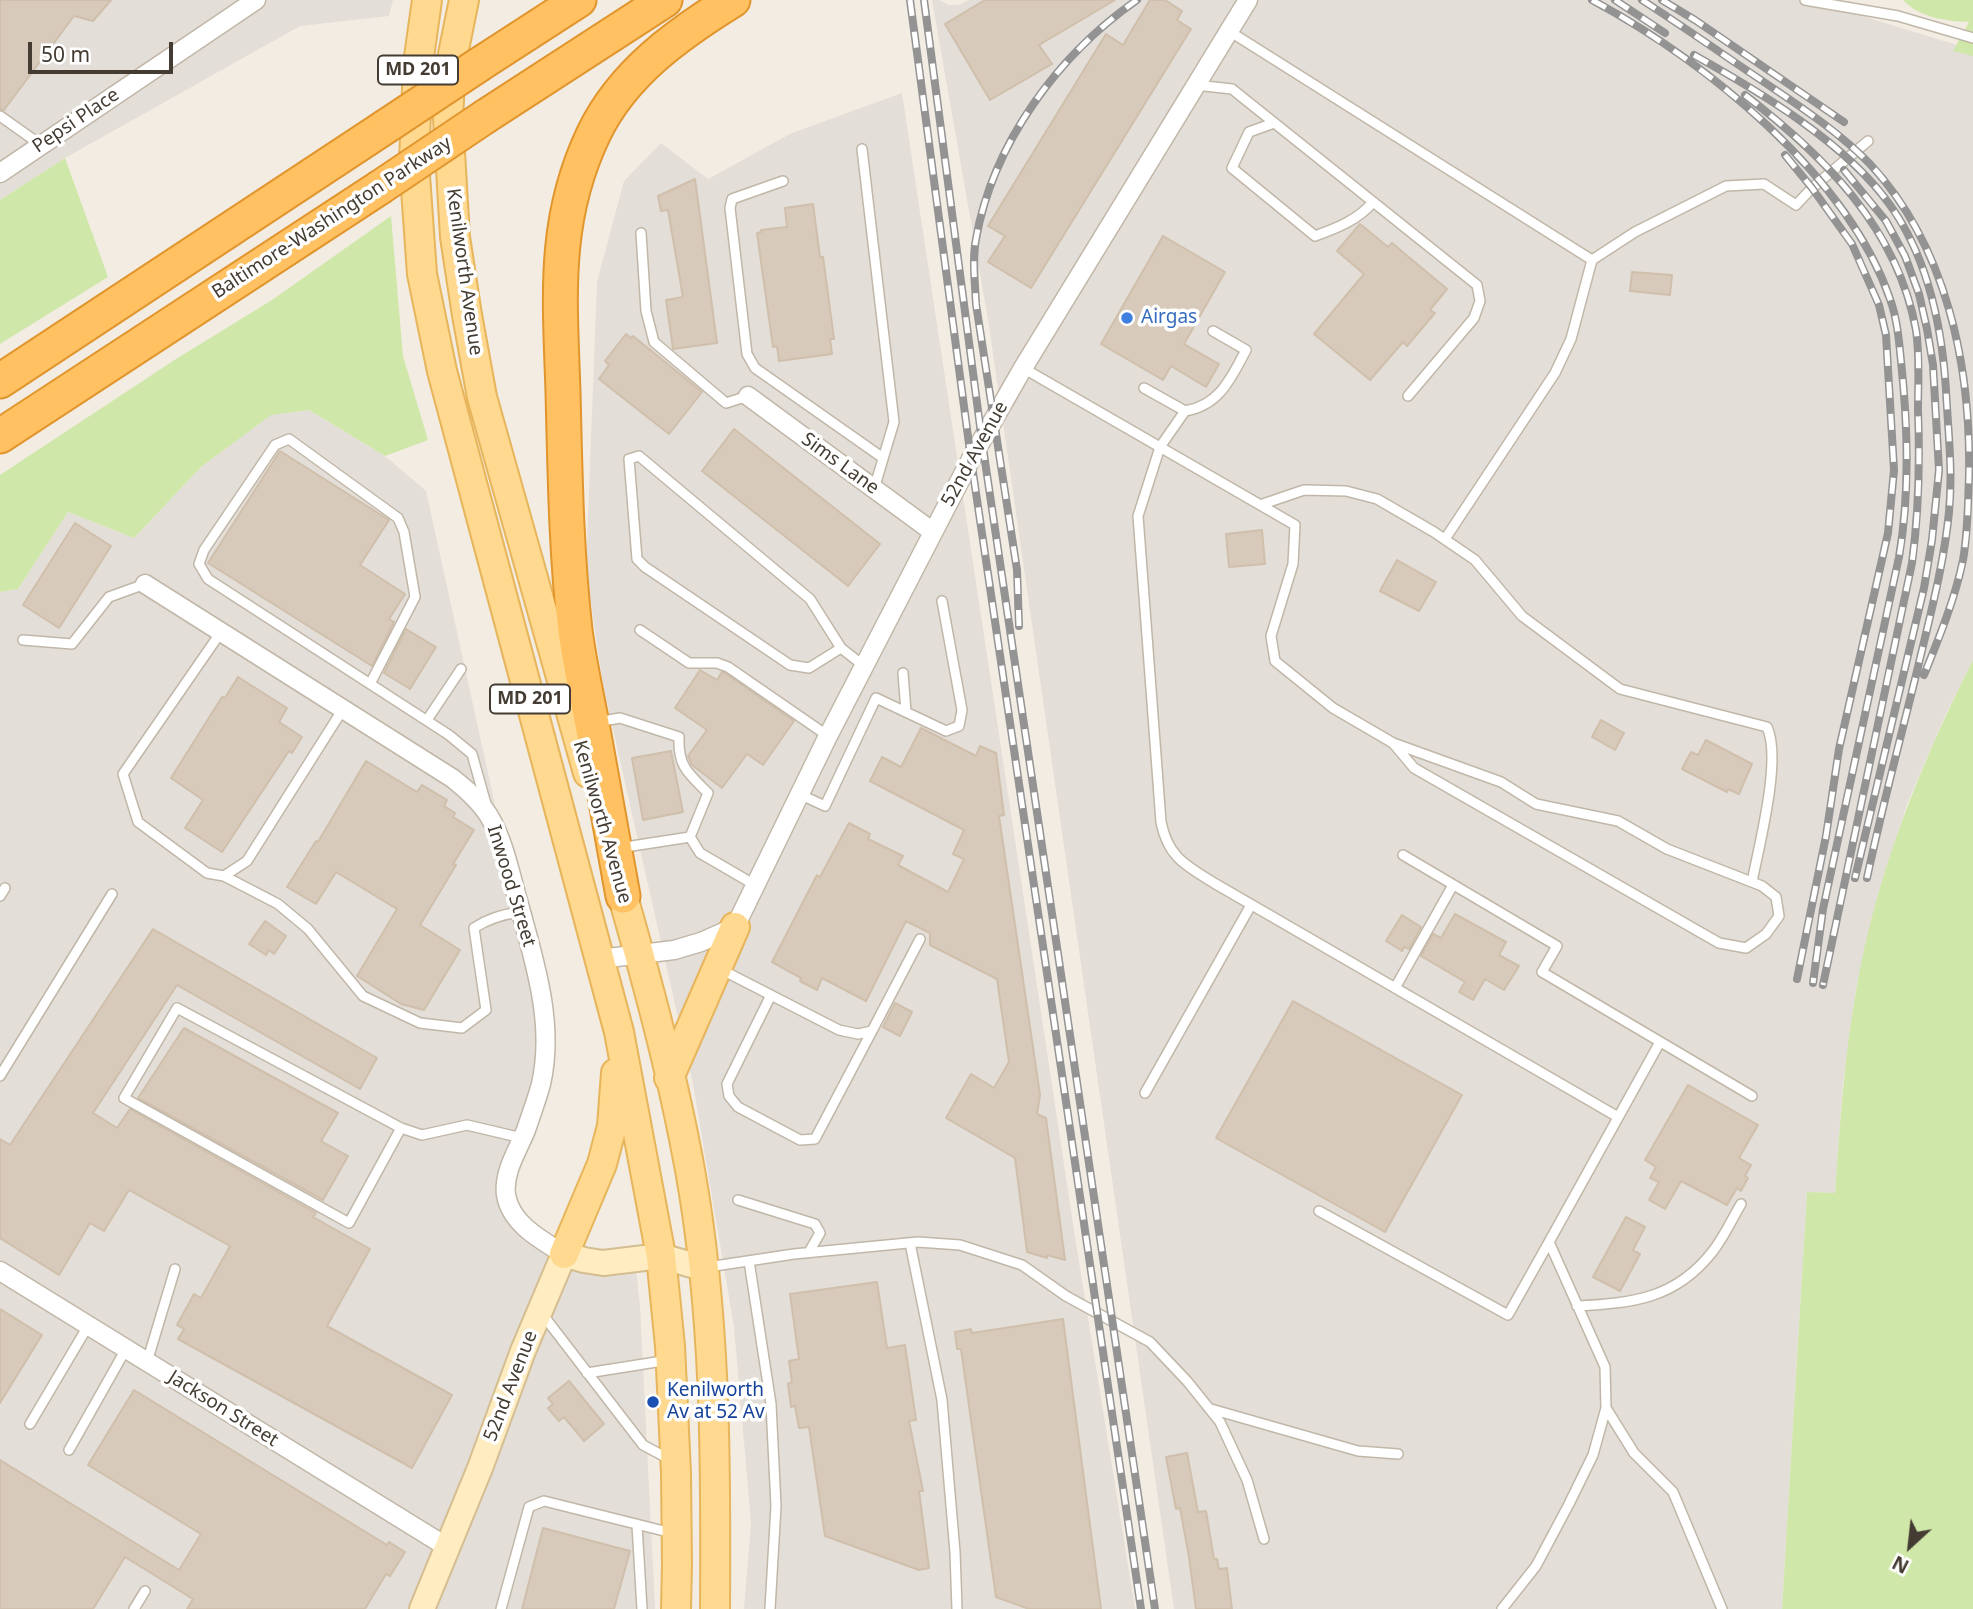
<!DOCTYPE html>
<style>
body{margin:0}
#map{position:relative;width:1973px;height:1609px;overflow:hidden;background:#f2ece3;font-family:"Noto Sans",sans-serif}
canvas{display:block}
.north{position:absolute;left:1875px;top:1511px;width:70px;height:70px;-webkit-text-stroke:5px #fff;paint-order:stroke;rotate:207deg;font-size:19px;font-weight:700;line-height:28px;text-align:center;color:#443c33}
.north::after{content:'';display:block;margin:auto;width:24px;height:32px;background:#443c33;clip-path:polygon(50% 0,100% 100%,50% 72%,0 100%)}
.scale{position:absolute;left:28px;top:42px;width:145px;height:32px;box-sizing:border-box;border:4px solid #443c33;border-top:0;padding-left:9px;font-size:21px;line-height:24px;white-space:nowrap;color:#443c33;-webkit-text-stroke:5px #fff;paint-order:stroke}
</style>
<div id="map">
<canvas width="1973" height="1609"></canvas>
<div class="north">N</div>
<div class="scale">50 m</div>
</div>
<script>
const g = document.querySelector('canvas').getContext('2d');
g.lineJoin = 'round';
function paint(path, color) {
  g.fillStyle = color;
  g.fill(path, 'evenodd');
}
function stroke(path, color, width, dash) {
  g.strokeStyle = color;
  g.lineWidth = width;
  g.lineCap = dash ? 'butt' : 'round';
  g.setLineDash(dash || []);
  g.stroke(path);
}
function drawText(font, color, halo, rows, align = 'center') {
  g.font = font + ' "Noto Sans",sans-serif';
  g.lineWidth = 7;
  g.setLineDash([]);
  g.textBaseline = 'middle';
  g.strokeStyle = halo;
  g.fillStyle = color;
  for (const [text, x, y, turn = 0] of rows) {
    g.save();
    g.translate(x, y);
    g.rotate((+turn || 0) * Math.PI / 180);
    g.textAlign = isNaN(turn) ? turn : align;
    if (halo) g.strokeText(text, 0, 0);
    g.fillText(text, 0, 0);
    g.restore();
  }
}
const industrial = new Path2D(`
 M0 0H393L389 16 300 26 65 158 0 200Z
 M932 0H939L949 5H959L969 0H1810L1973 50V660L1944 718 1907 804 1878 895 1856 989 1843 1083 1835 1193 1807 1192 1782 1609H1174L988 319Z
 M902 93 1075 1237 1135 1609H744L751 1523 734 1327 693 1084 603 685 586 569 597 282 624 181 661 143 708 179 792 133Z
 M309 410 385 456 426 491 546 1037 510 1166 512 1213 564 1254 635 1260 640 1306 655 1609H0V592L18 589 68 512 134 538 201 467 270 415Z`);
const green = new Path2D(`
 M1903 0H1973V56L1953 51 1969 22C1946 21 1920 18 1903 0Z
 M65 158 108 277 0 344V200Z
 M391 216 403 356 428 440 385 456 309 410 271 415 201 467 134 538 68 512 18 589 0 592V475L176 359 272 300Z
 M1973 660V1609H1782L1807 1192 1835 1193C1840 1125 1844 1058 1856 991 1876 874 1920 765 1973 660Z`);
const building = new Path2D(`
 M0 0H111L93 21 74 16 4 110 0 109Z
 M985 0H1115L1039 45 1052 64 990 100 945 24Z
 M1150 0H1165L1182 11 1177 20 1191 29 1031 288 988 262 1005 236 988 226 1106 34 1123 45Z
 M695 179 717 343 673 349 666 300 683 297 668 210 661 211 658 196Z
 M813 204 820 257H823L834 339H830L832 354 779 361 777 346 773 347 757 233 761 232V230L787 227 785 208Z
 M1360 224 1388 247 1392 243 1447 289 1430 310 1435 313 1407 346 1403 342 1370 380 1314 334 1364 274 1337 251Z
 M1163 236 1225 272 1184 344 1219 364 1206 387 1171 366 1163 380 1101 344Z
 M1632 272 1672 275 1670 295 1630 291Z
 M626 334 631 338 633 336 702 392 669 434 599 379 609 365 605 361Z
 M734 429 880 544 848 586 702 471Z
 M280 451 389 520 360 565 405 594 389 619 394 622 372 666 208 563Z
 M75 523 111 546 59 628 23 605Z
 M1262 530 1265 564 1229 567 1226 534Z
 M1397 560 1436 582 1419 611 1380 591Z
 M406 629 436 647 410 689 384 673Z
 M700 670 717 680 722 672 725 673 794 721 763 765 747 754 722 788 692 765 688 756 707 730 675 708Z
 M238 677 287 708 279 722 302 737 292 753 289 751 222 852 185 828 203 800 171 778 222 697 225 698Z
 M1601 720 1624 733 1615 750 1592 737Z
 M921 728 976 756 980 746 996 753 1004 815 999 816 1040 1095 1037 1114 1046 1118 1065 1260 1047 1255V1258L1027 1252 1015 1158 946 1118 971 1074 994 1088 1009 1062 997 979 930 945V933L906 921 866 1001 822 978 817 990 800 981 801 978 772 962 817 875 820 877 849 823 870 834 868 839 903 856 898 865 948 892 964 859 953 854 964 830 870 781 882 757 901 767Z
 M1706 740 1752 764 1739 794 1728 789 1727 792 1682 769 1691 752 1698 755Z
 M671 751 683 812 643 820 632 758Z
 M366 761 417 792 422 785 447 800 444 806 455 813 453 817 474 830 453 864 456 865 420 925 460 950 424 1010 401 1004 357 976 397 909 336 872 316 904 287 887 316 841 318 842Z
 M1455 914 1506 942 1499 955 1519 966 1504 990 1485 979 1473 1000 1459 992 1465 982 1421 956 1433 934 1441 938Z
 M1402 915 1421 927 1409 949 1404 947 1402 951 1386 941Z
 M265 921 286 936 274 954 269 950 266 955 249 944Z
 M153 929 377 1058 360 1089 177 985 93 1113 117 1128 130 1109 316 1213 313 1217 370 1249 327 1326 452 1395 412 1468 178 1339 184 1329 177 1325 194 1294 201 1298 230 1246 129 1190 104 1231 90 1223 59 1275 0 1238V1139L10 1145Z
 M1293 1001 1462 1095 1385 1232 1216 1138Z
 M895 1003 912 1012 900 1036 883 1027Z
 M184 1028 338 1113 321 1141 348 1156 323 1200 138 1098Z
 M1688 1085 1758 1125 1739 1158 1751 1165 1745 1176 1748 1178 1741 1191 1737 1188 1727 1205 1681 1181 1665 1209 1649 1200 1659 1182 1650 1178 1656 1167 1645 1160Z
 M1626 1217 1645 1227 1633 1250 1640 1254 1620 1291 1593 1277Z
 M877 1282 887 1348 905 1345 916 1420 909 1421 923 1491H919L929 1568 919 1570 825 1536 809 1427 799 1428 795 1406 791 1407 788 1384 792 1382 789 1361 799 1359 790 1294Z
 M0 1309 42 1335 0 1403Z
 M1063 1319 1101 1609H1029L996 1597 961 1349H957L955 1332 971 1329 972 1333Z
 M569 1381 604 1424 584 1441 564 1417 559 1421 548 1408 553 1404 548 1398Z
 M134 1390 387 1545 389 1542 405 1552 390 1576 386 1574 365 1609H187L193 1599 125 1557 93 1609H0V1460L179 1570 201 1534 88 1465Z
 M1187 1453 1198 1512 1206 1511 1214 1559H1217L1219 1569 1227 1568 1232 1609H1196L1189 1557 1180 1508 1176 1509 1166 1457Z
 M543 1528 630 1551 614 1609H522Z`);
const lane = new Path2D(`
 M1805 0 1898 16 1973 38
 M1229 31 1592 260
 M1196 85 1232 89 1477 285 1480 301 1474 318 1408 396
 M0 116 41 145
 M1274 123 1249 132 1232 168 1315 236C1337 228 1358 220 1373 202
 M862 149 894 422 874 489
 M783 181 732 199 730 208 747 354 755 368 883 458
 M641 233 646 311 654 342 726 403 748 396
 M1213 331 1246 350C1231 378 1220 405 1185 411L1160 447 1138 516 1161 822C1168 857 1185 865 1214 883L1618 1117
 M1023 368 1295 525 1293 564 1271 636 1275 661 1333 708 1393 743 1501 782 1536 804 1618 821 1667 849 1762 886 1776 897 1779 916 1766 934 1746 948 1719 943 1414 768 1393 743
 M1144 388 1185 411
 M1260 505 1304 490 1346 491 1377 499 1434 532 1475 560 1522 616 1620 689 1767 727C1782 759 1759 845 1752 882
 M1445 539 1555 373 1571 339 1592 260 1635 232 1726 186 1764 184 1796 205 1812 188 1868 141
 M640 630 689 663H717L728 667 828 736
 M221 632 123 774 138 822 207 873 224 876 247 861 343 709
 M23 640 72 644 109 597 145 584
 M841 648 809 668 790 665 645 567 637 559 629 459 639 456 810 599 841 648 864 666
 M903 673 906 712
 M370 684 415 597 404 532 398 518 289 439 275 445 204 550 199 564 208 579 449 735 472 754 486 804
 M427 720 461 669
 M597 722 620 718 679 737C678 767 688 773 708 793L690 837 700 853 755 885
 M799 794 825 806 876 698 946 731 959 726 962 710 942 601
 M619 848 690 837
 M1403 855 1557 946 1542 972 1752 1096
 M224 876 278 904 308 929 363 996 420 1023 462 1028 486 1010 474 928C489 918 503 914 521 912
 M0 896 5 888
 M722 970 839 1030 858 1034 872 1031 920 939
 M1395 988 1453 885
 M771 995 727 1084 729 1096 738 1107 800 1140 815 1139 872 1031
 M1660 1042 1549 1242 1605 1367 1606 1408 1634 1453 1673 1492 1722 1609
 M0 1076 112 894
 M1145 1093 1251 905
 M401 1128 349 1223 124 1098 177 1008 401 1128 422 1135 467 1125 522 1138
 M738 1200 815 1224 820 1233 809 1252
 M1319 1211 1508 1315 1549 1242
 M910 1243 942 1400 955 1552 957 1609
 M749 1261 771 1404 776 1506 770 1609
 M708 1267 794 1254 918 1242 960 1245 1022 1265 1066 1296 1150 1342 1187 1381 1220 1422 1247 1480 1264 1539
 M1577 1306C1633 1303 1676 1299 1713 1251 1724 1237 1732 1219 1741 1204
 M543 1315 643 1445 671 1460
 M147 1362 175 1269
 M587 1373 669 1360
 M1211 1409 1358 1451 1398 1454
 M30 1424 88 1326
 M69 1450 126 1349
 M637 1525 642 1609
 M134 1609 145 1591
 M501 1609 529 1507 544 1501 672 1533
 M1502 1609 1536 1566 1569 1504 1593 1455 1606 1408`);
const street = new Path2D(`
 M0 173 256 0
 M748 396 933 532
 M145 584 452 778C466 789 479 800 489 816 504 841 510 873 518 901 534 960 555 1023 541 1084 537 1099 531 1115 526 1130 518 1150 503 1172 506 1195 511 1224 541 1240 564 1254
 M600 959 674 950 701 942 735 927 828 736 971 459 1023 368 1248 0
 M0 1271 447 1547`);
const secondary = new Path2D(`
 M422 1609 480 1468 523 1351 564 1254 584 1260 603 1263 661 1256 702 1268`);
const primary = new Path2D(`
 M427 0 418 64 414 161 422 274 442 371 619 1032 661 1256 670 1346 676 1473 677 1565 676 1609
 M464 0 451 64 448 118 455 237 467 315 482 397 588 773
 M617 876C645 973 672 1071 690 1170 716 1314 716 1463 715 1609
 M669 1078 735 927
 M564 1254 602 1164 612 1126 616 1073`);
const highway = new Path2D(`
 M480 64 579 0
 M486 116 665 0
 M0 381 385 127
 M0 436 379 188
 M623 896C612 838 602 781 592 724 586 693 579 661 575 630 566 551 565 472 563 392 560 299 552 220 594 133 623 73 678 34 733 0`);
const rail = new Path2D(`
 M910 0 971 459 1141 1609
 M924 0 982 441 1155 1609
 M1592 0C1705 61 1847 174 1890 299 1897 318 1899 340 1901 361 1908 426 1910 493 1899 557L1823 909 1813 983
 M1615 0 1665 33
 M1642 0C1682 26 1721 53 1761 80 1799 106 1838 131 1870 164 1947 247 1971 366 1969 475 1968 503 1968 532 1963 560 1955 599 1939 638 1924 675
 M1662 0 1695 20 1844 122
 M1694 55C1760 92 1846 143 1890 205 1928 258 1942 327 1946 390 1948 430 1953 471 1949 512 1944 564 1930 616 1918 667 1901 737 1882 807 1867 878
 M1745 95C1824 156 1897 227 1916 330 1920 355 1918 384 1918 410 1920 462 1919 511 1912 563L1823 985
 M1785 155 1812 188 1852 244 1879 305 1886 335 1894 470 1888 533 1839 749 1826 836 1797 979
 M1844 170 1886 221 1905 256 1919 294 1927 329 1933 365 1939 470 1932 540 1924 588 1855 878
 M1019 626 1017 570 976 304C975 282 972 260 976 239 993 143 1058 55 1137 0`);
const highwayBridge = new Path2D(`
 M385 127 480 64
 M379 188 486 116`);
const markers = [
 [1127,318,7,"#3f7fe0"],
 [653,1402,7,"#1a4fb4"]
];
const shields = [
 [418,70,80],
 [530,699,80]
];
const shieldNames = [
 ["MD 201",418,70],
 ["MD 201",530,699]
];
const streetNames = [
 ["Pepsi Place",76,121,-34],
 ["Baltimore-Washington Parkway",332,218,-33],
 ["Kenilworth Avenue",464,272,82],
 ["52nd Avenue",975,454,-61],
 ["Sims Lane",840,464,36],
 ["Kenilworth Avenue",602,822,74],
 ["Inwood Street",511,886,73],
 ["52nd Avenue",511,1386,-69],
 ["Jackson Street",223,1409,32]
];
const shopNames = [
 ["Airgas",1141,318]
];
const transitNames = [
 ["Kenilworth",667,1391],
 ["Av at 52 Av",667,1413]
];
paint(industrial, '#e4ded8');
paint(green, '#cfe8a9');
paint(building, '#d7cabb');
stroke(building, '#cfbfab', 2);
stroke(lane, '#c0b7a8', 12);
stroke(street, '#c0b7a8', 21);
stroke(secondary, '#d4be91', 28);
stroke(primary, '#e7b55c', 32);
stroke(highway, '#e1952d', 37);
stroke(lane, '#fff', 9);
stroke(street, '#fff', 18);
stroke(secondary, '#ffecc0', 24);
stroke(primary, '#ffd98f', 28);
stroke(highway, '#ffc161', 33);
stroke(rail, '#939393', 8);
stroke(rail, '#fff', 5, [16]);
stroke(highwayBridge, '#e1952d', 37, []);
stroke(highwayBridge, '#ffc161', 33);
for (const [x, y, r, color] of markers) {
  const dot = new Path2D();
  dot.arc(x, y, r, 0, 2 * Math.PI);
  g.fillStyle = color;
  g.fill(dot);
  stroke(dot, '#fff', 2.5);
}
for (const [x, y, w] of shields) {
  const box = new Path2D();
  box.roundRect(x - w / 2, y - 14.5, w, 29, 5);
  g.fillStyle = '#fff';
  g.fill(box);
  stroke(box, '#443c33', 2);
}
drawText('bold 18px', '#443c33', null, shieldNames);
drawText('19px', '#443c33', '#fff', streetNames);
drawText('19px', '#366cbe', '#fff', shopNames, 'left');
drawText('19px', '#164399', '#fff', transitNames, 'left');
</script>
